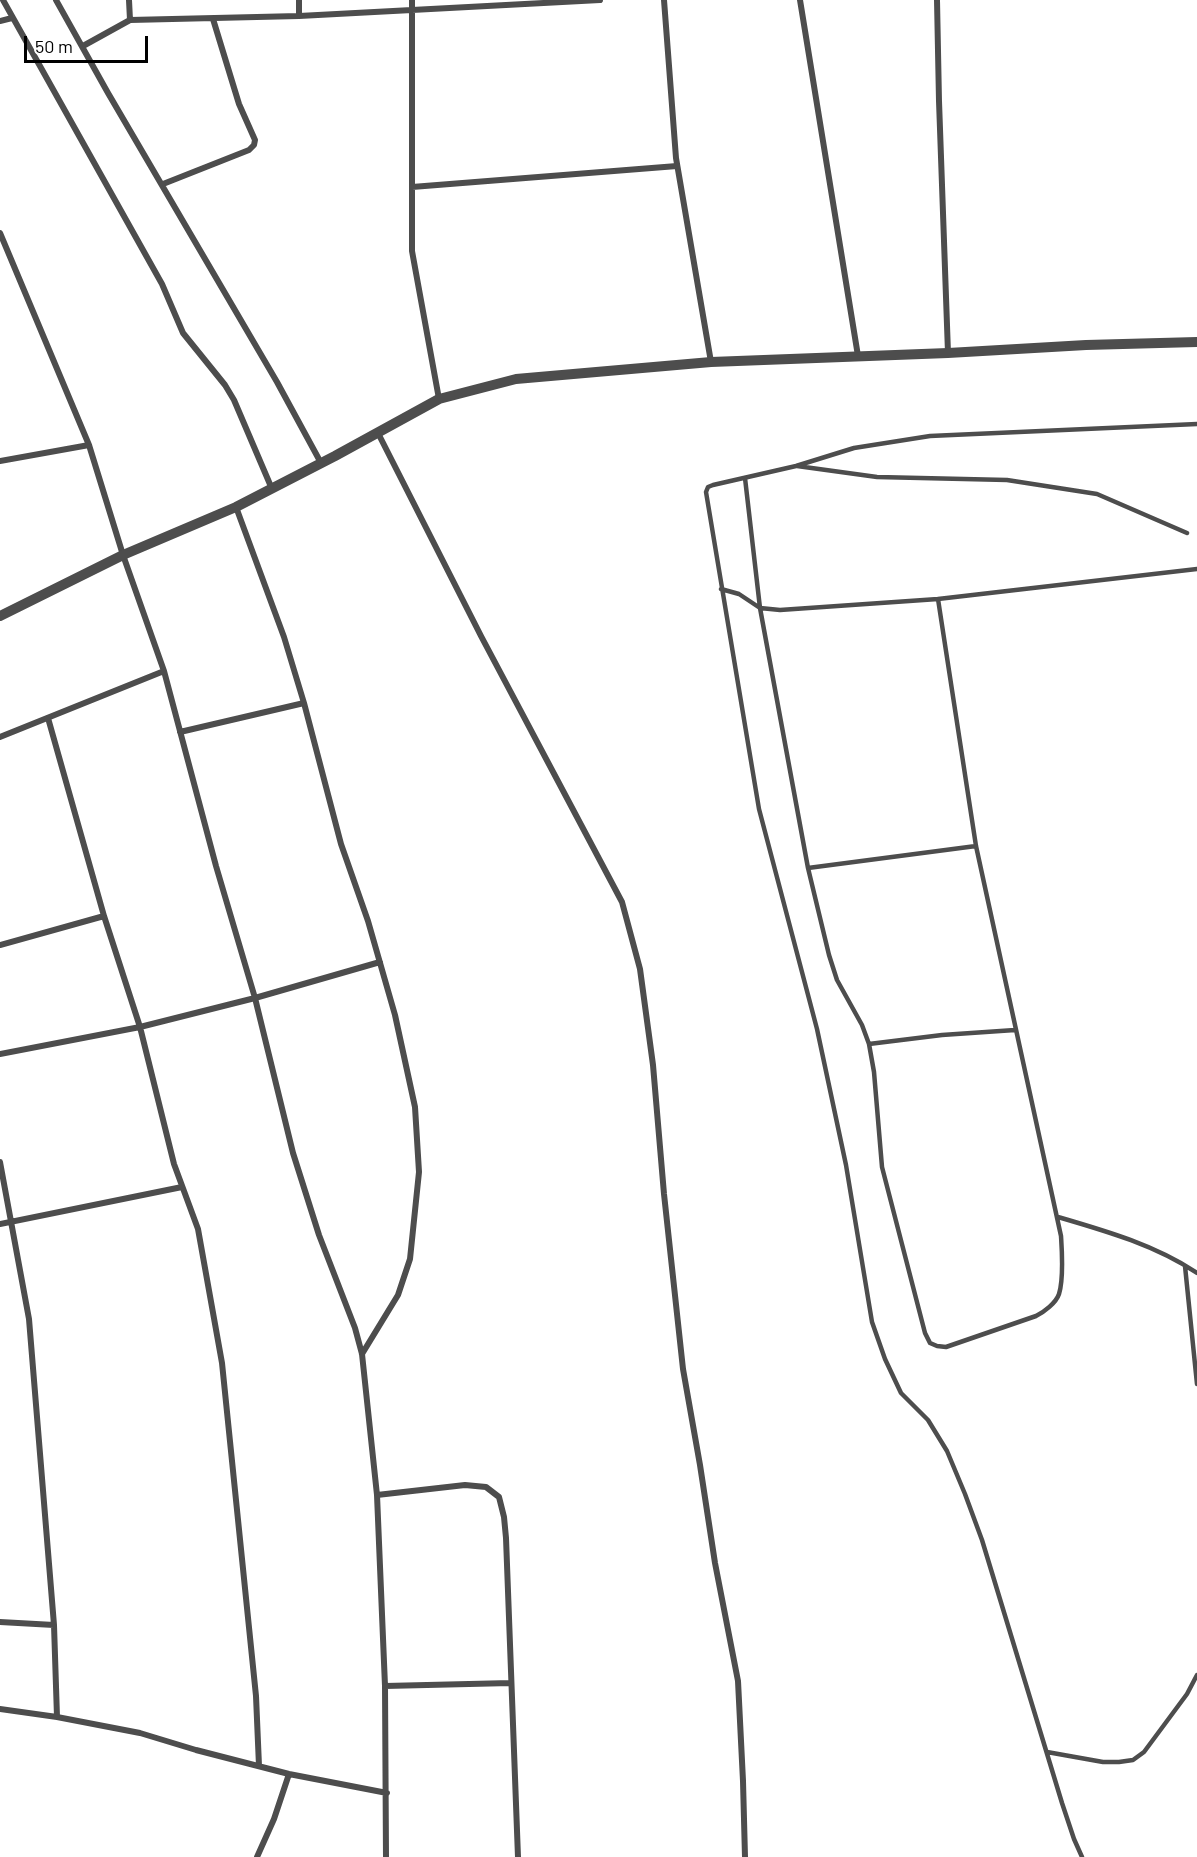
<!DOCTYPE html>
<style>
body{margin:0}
#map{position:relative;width:1197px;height:1857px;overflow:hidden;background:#fff;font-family:Barlow,sans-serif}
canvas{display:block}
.scale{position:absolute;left:24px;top:36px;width:124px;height:27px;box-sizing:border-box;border:3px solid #000;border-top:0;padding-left:8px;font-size:18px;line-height:21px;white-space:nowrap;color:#000;-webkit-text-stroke:4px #fff;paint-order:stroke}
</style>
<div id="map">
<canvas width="1197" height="1857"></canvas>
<div class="scale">50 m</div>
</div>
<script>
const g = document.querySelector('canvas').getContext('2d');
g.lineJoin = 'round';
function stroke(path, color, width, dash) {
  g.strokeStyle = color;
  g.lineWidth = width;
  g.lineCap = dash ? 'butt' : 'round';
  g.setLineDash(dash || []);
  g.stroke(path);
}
const service = new Path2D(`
 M797 466 877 477 1007 480 1097 494 1187 533
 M745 478 760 608 808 868 829 955 837 980 862 1025 869 1044 874 1072 882 1167 925 1333 930 1343 937 1346 946 1347 1036 1316C1044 1312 1056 1303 1059 1294 1064 1278 1062 1252 1061 1236L976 846 938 599
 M721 589 739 594 760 608 780 610 938 599 1197 569
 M808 868 976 846
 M869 1044 942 1035 1015 1030
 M1058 1217C1106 1231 1155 1245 1197 1273
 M1185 1266 1197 1384
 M1047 1752 1103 1762H1119L1133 1760 1144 1752 1187 1694 1197 1675
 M1082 1857 1074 1839 1062 1803 982 1540 965 1494 947 1451 928 1420 901 1393 885 1359 872 1322 846 1165 817 1029 759 809 706 492 708 487 713 485 796 466 854 448 930 436 1197 424`);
const minor = new Path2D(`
 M3 0 162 284 183 333 225 385 234 400 272 489
 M56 0 108 93 277 382 321 463
 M299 0V16
 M412 0V251L439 399
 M664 0 676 158 711 362
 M800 0 858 356
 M937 0 939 101 948 353
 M130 20 299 16 600 0
 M0 21 12 18
 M83 46 130 20 129 0
 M163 184 249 150 254 145 255 140 239 104 213 19
 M412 187 677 166
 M0 233 89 445 123 555 164 671 216 866 255 998 293 1153 319 1235 355 1328 362 1354 377 1495 385 1686 386 1857
 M378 433 481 636 622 902 640 969 653 1065 664 1194 683 1369 700 1465 715 1563 738 1681 743 1781 745 1857
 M0 461 89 445
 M236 507 284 637 304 703 341 844 368 921 395 1015 415 1107 419 1172 410 1259 398 1295 362 1354
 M48 718 104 916 140 1027 174 1164 198 1229 222 1363 256 1696 259 1766
 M180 732 304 703
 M0 737 164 671
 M0 945 104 916
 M0 1054 140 1027 255 998 380 962
 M0 1162 29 1319 54 1625 57 1717
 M0 1224 182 1187
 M377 1495 465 1485 486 1487 499 1497 504 1517 506 1538 518 1857
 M0 1622 54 1625
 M385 1686 511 1683
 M0 1709 57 1717 140 1733 196 1750 289 1774 387 1793
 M257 1857 274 1819 289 1774`);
const tertiary = new Path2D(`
 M0 616 123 555 236 507 335 456 439 399 516 379 711 362 948 353 1086 345 1197 342`);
stroke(service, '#4d4d4d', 4.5);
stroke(minor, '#4d4d4d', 6);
stroke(tertiary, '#4d4d4d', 10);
</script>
